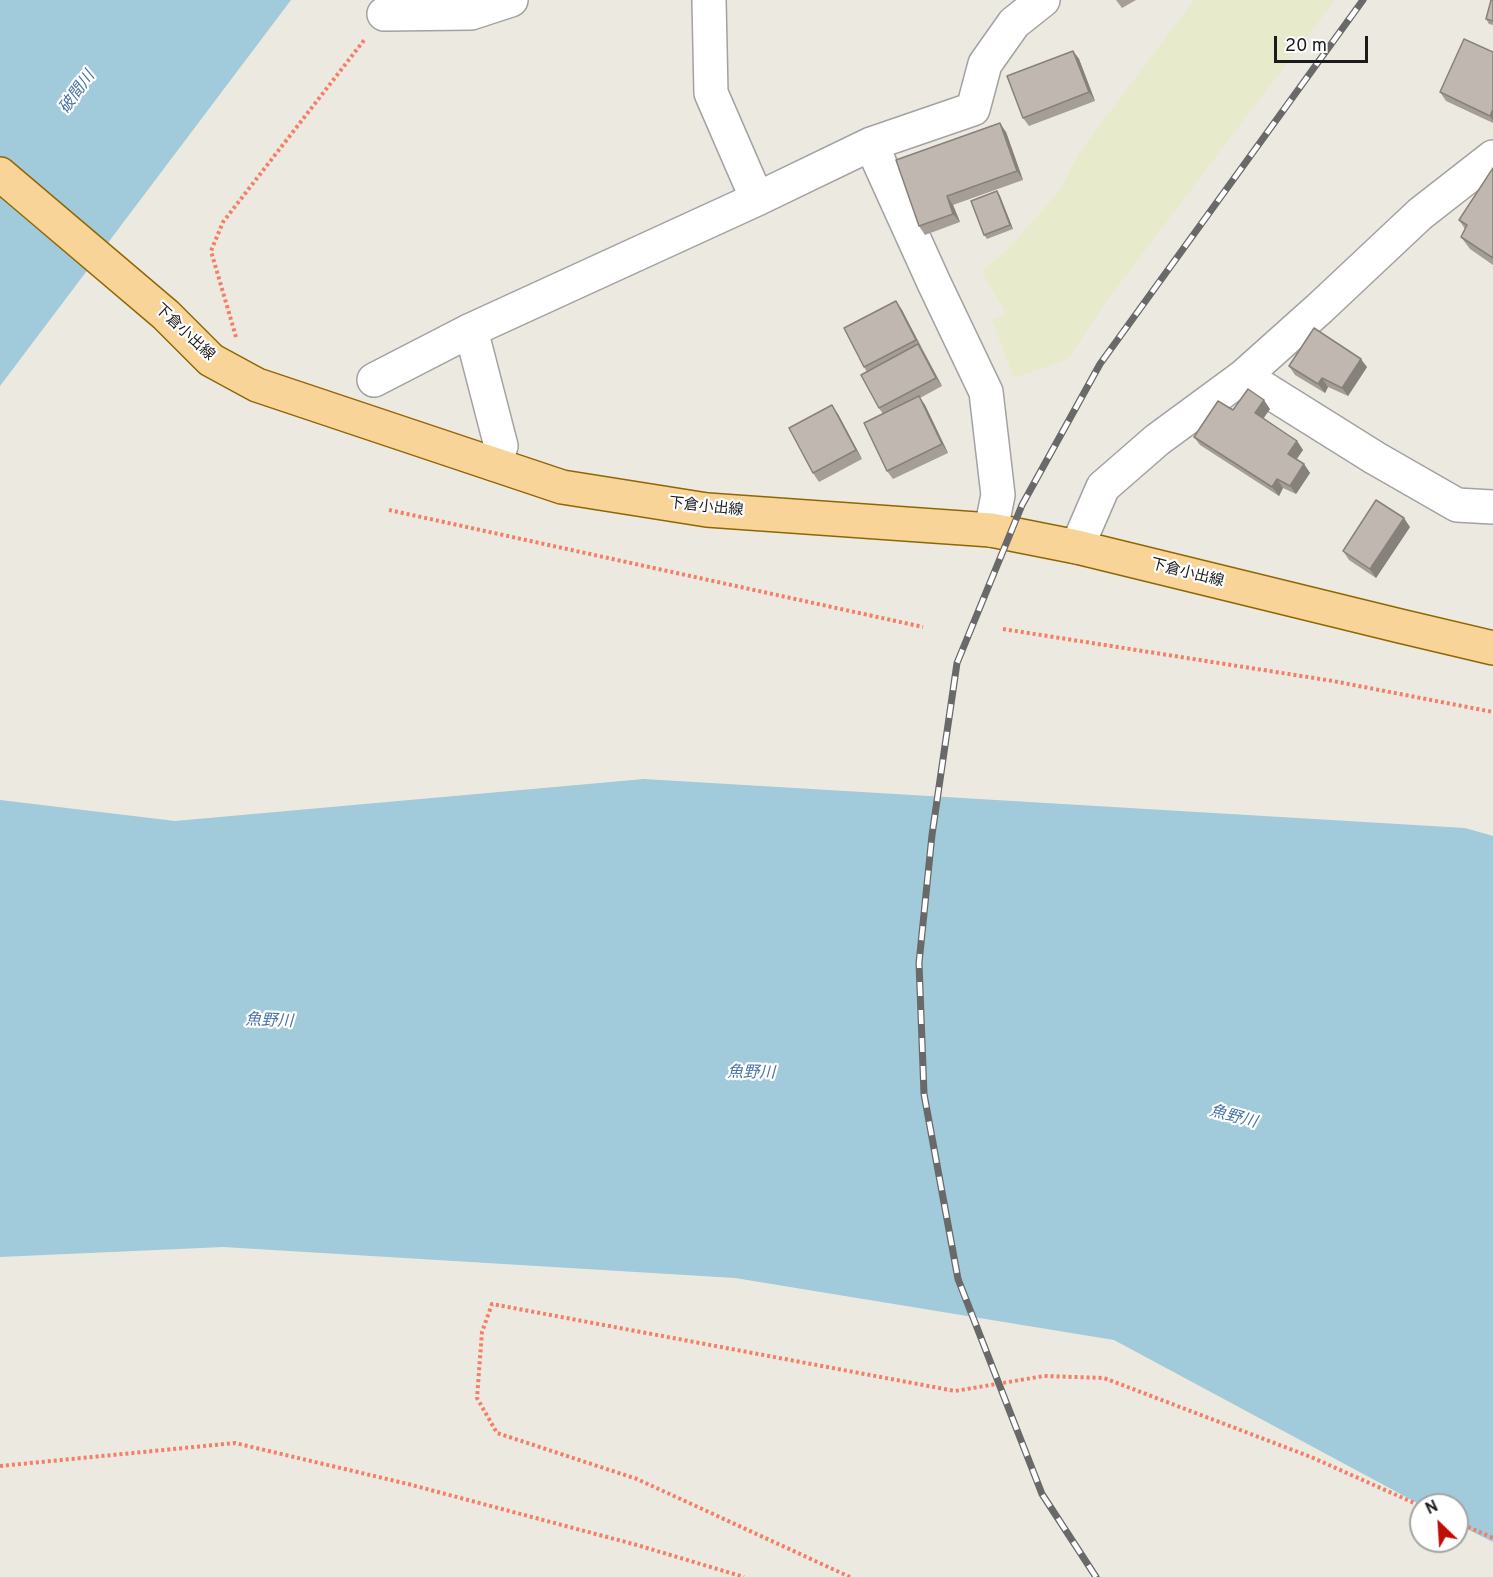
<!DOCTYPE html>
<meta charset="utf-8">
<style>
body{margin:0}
#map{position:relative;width:1493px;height:1577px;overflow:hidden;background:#ece9e0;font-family:Overpass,sans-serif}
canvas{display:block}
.north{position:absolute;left:1409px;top:1493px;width:60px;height:60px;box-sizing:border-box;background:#fff;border:2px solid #a4a4a4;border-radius:50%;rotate:335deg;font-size:16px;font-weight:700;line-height:24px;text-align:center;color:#1b1b1b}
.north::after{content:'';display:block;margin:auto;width:21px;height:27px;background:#c00e05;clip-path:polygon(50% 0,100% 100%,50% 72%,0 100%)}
.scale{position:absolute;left:1274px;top:36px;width:94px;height:27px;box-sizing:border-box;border:3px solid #1b1b1b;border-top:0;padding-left:8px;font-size:18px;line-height:21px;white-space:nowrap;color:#1b1b1b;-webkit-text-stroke:4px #fff;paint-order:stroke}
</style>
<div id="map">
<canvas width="1493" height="1577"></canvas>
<div class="north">N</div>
<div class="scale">20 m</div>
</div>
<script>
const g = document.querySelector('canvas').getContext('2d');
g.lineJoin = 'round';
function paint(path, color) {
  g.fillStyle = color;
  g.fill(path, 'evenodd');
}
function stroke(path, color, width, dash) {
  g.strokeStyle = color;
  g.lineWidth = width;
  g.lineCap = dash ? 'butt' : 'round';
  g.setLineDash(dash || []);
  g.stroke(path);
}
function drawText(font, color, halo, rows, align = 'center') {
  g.font = font + ' Overpass,"Noto Sans JP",sans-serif';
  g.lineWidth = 4.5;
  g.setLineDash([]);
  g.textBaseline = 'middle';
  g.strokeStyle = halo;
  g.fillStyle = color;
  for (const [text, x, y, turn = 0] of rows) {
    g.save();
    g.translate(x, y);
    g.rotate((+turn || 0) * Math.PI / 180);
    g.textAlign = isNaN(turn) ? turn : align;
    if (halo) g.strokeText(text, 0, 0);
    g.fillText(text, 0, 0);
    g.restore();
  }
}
const farmland = new Path2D(`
 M1194 0H1335L1108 299 1068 359 1014 378 992 320 1006 314 982 272 1012 245 1060 190 1079 153Z`);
const water = new Path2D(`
 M0 0H291L0 386Z
 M644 779 1465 828 1493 836V1542L1457 1524V1505H1421L1114 1340 735 1278 223 1247 0 1257V800L175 821Z`);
const path = new Path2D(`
 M236 337 211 251 223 222 365 39
 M389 510 923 627
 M1003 629 1333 681 1493 712
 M0 1466 235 1443 408 1484 637 1545 744 1577
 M1457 1522 1493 1538
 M850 1577 637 1479 497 1433 477 1398 482 1332 492 1304 955 1391 1044 1376 1104 1378 1311 1457 1421 1506`);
const minor = new Path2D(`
 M709 0 711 93 757 199
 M384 14 471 13 511 0
 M871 144 934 283 986 392 998 495 991 530
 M471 330 501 446 494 464
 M1244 376 1375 458 1457 505 1493 507
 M374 380 471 330 757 199 871 144 973 109 985 64 1014 23 1043 0
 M1077 547 1103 487 1157 440 1244 376 1320 308 1420 214 1493 157`);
const major = new Path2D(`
 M0 174 166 315 211 360 257 385 562 487 707 510 991 530 1077 547 1400 626 1493 648`);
const rail = new Path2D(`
 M1096 1577 1042 1494 958 1279 924 1094 919 963 932 835 957 663 1022 505 1100 364 1363 0`);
const wall = new Path2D(`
 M1116 0H1136L1122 8Z
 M1493 0V25L1489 24 1486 19Z
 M1073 51 1079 59 1095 101 1029 126 1023 118Z
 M1493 52V123L1446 101 1440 92Z
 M1006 132 1023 180 953 205 960 222 925 235 919 226Z
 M1493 168V265L1470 249 1461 237 1465 229 1459 220Z
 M997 191 1000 196 1013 229 987 239 984 235Z
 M896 301 902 310 942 386 920 398 925 405 948 453 893 479 887 471 883 414 879 408 867 372 864 367Z
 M1289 366 1367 367 1348 396 1328 387 1325 393 1295 375Z
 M1270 409 1264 418 1297 441 1303 450 1297 459 1304 464 1310 473 1296 494 1283 488 1279 496 1200 445 1194 437 1233 410Z
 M838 414 862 459 819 482 813 473Z
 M1410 527 1376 578 1349 560 1343 551Z`);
const shadedWall = new Path2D(`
 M1073 51 1079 59 1095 101 1089 92Z
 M1493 109V121L1490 116Z
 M1000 123 1006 132 1023 180 1017 171Z
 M997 191 1000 196 1013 229 1010 225Z
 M947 196 953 205 960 222 953 214Z
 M896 301 902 310 922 349 916 340Z
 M918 344 924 353 942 386 936 378Z
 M1361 359 1367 367 1348 396 1342 388Z
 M1322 378 1328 387 1325 393 1318 384Z
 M919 396 925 405 948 453 942 444Z
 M1264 400 1270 409 1261 421 1255 413Z
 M832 405 838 414 862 459 856 450Z
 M1297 441 1303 450 1294 462 1288 454Z
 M1304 464 1310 473 1296 494 1290 486Z
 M1277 479 1283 488 1279 496 1272 487Z
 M1404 518 1410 527 1376 578 1370 569Z`);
const building = new Path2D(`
 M1491 0H1493V21L1486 19Z
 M1464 39 1493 52V109L1490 116 1440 92Z
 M1073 51 1089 92 1023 118 1007 76Z
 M1000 123 1017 171 947 196 953 214 919 226 896 160Z
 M1493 168V258L1461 237 1467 225 1459 220Z
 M997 191 1010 225 984 235 971 201Z
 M896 301 916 340 864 367 844 328Z
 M1314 328 1361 359 1342 388 1322 378 1318 384 1289 366Z
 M918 344 936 378 879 408 861 375Z
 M1248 389 1264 400 1255 413 1297 441 1288 454 1304 464 1290 486 1277 479 1272 487 1194 437 1218 401 1233 410Z
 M919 396 942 444 887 471 864 423Z
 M832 405 856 450 813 473 789 428Z
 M1376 500 1404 518 1370 569 1343 551Z`);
const streetNames = [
 ["下倉小出線",184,333,43],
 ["下倉小出線",706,508,6],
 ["下倉小出線",1187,574,14]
];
const waterNames = [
 ["破間川",78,93,-54],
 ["魚野川",269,1022,2],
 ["魚野川",751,1074,1],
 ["魚野川",1233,1118,15]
];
paint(farmland, '#e7ebcb');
paint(water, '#a1cada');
stroke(minor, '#a2a2a2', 36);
stroke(major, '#8e6703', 36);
stroke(path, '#f67d67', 4, [3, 3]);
stroke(minor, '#fff', 33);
stroke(major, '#f9d498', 33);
stroke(rail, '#696969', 7);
stroke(rail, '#fff', 4.5, [14]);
paint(wall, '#a59e97');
paint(shadedWall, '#86817b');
paint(building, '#c0b8b0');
stroke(building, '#86817b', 1.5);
drawText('15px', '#1b1b1b', '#fff', streetNames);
drawText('italic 16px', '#4a74a7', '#fff', waterNames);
</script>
